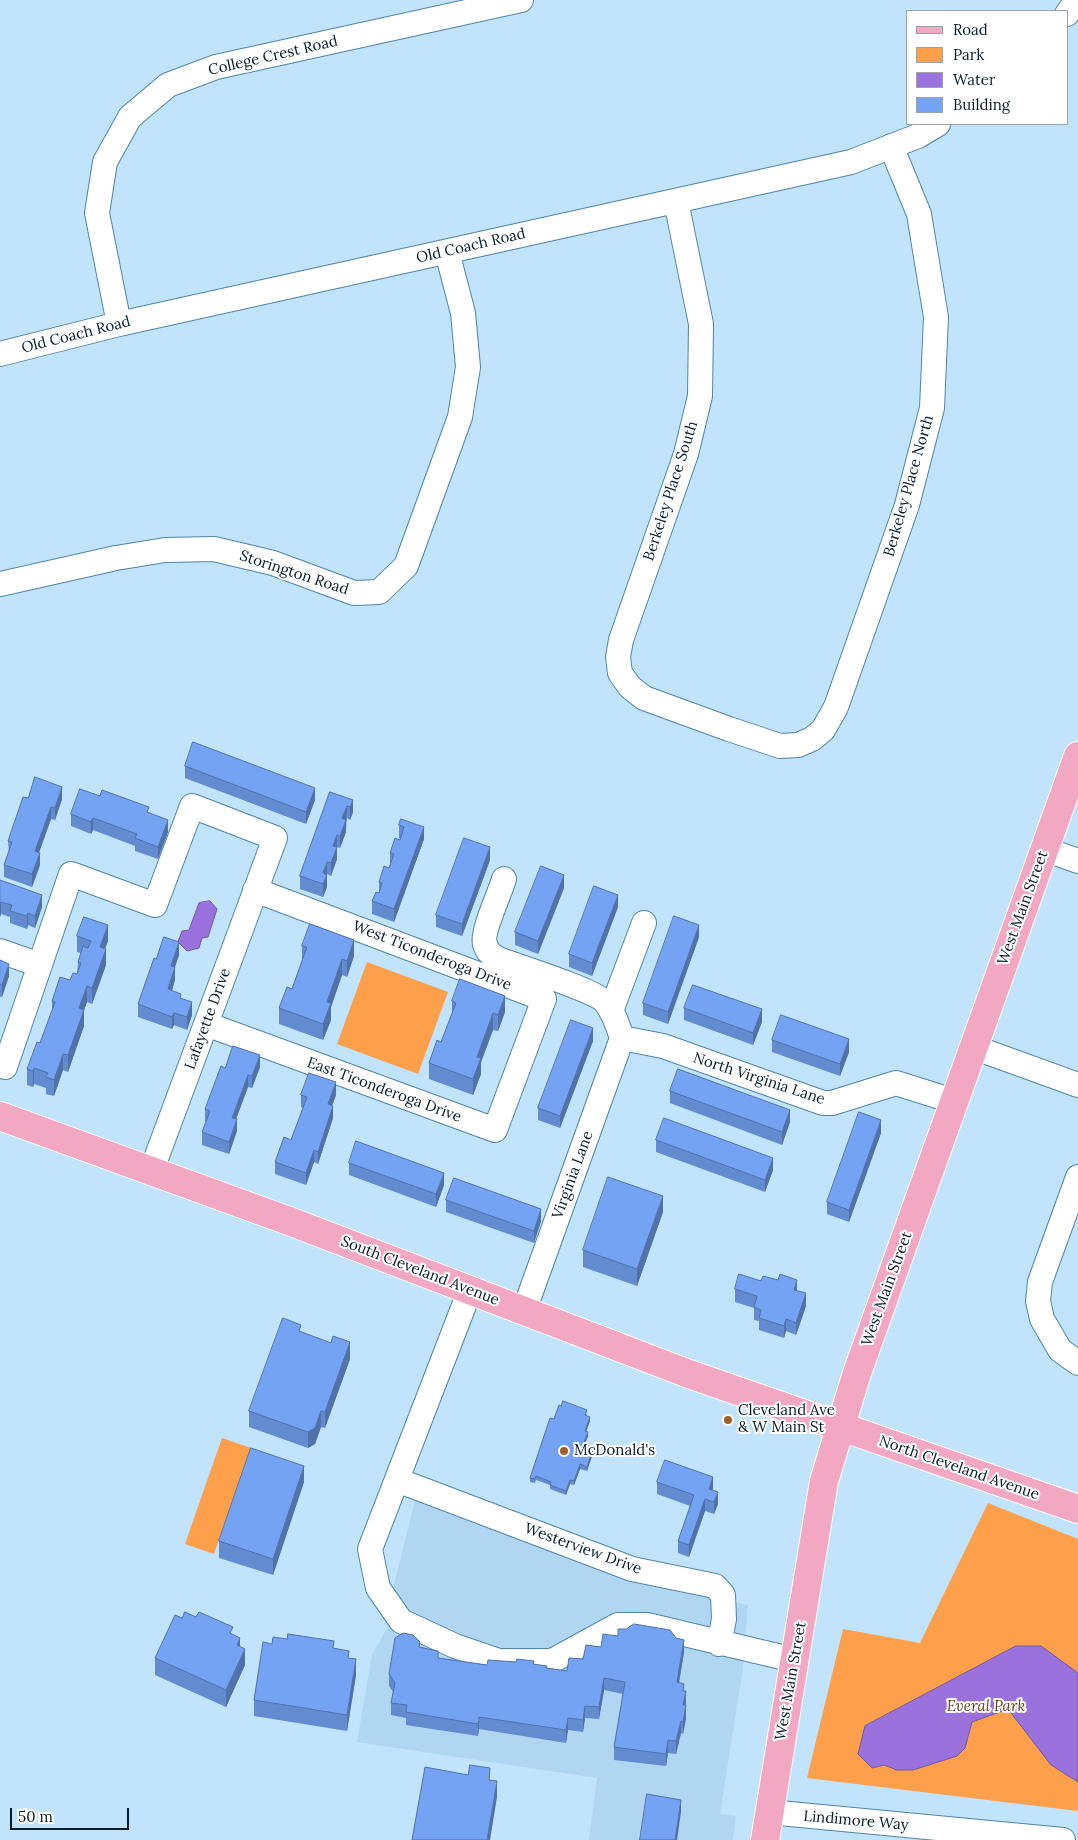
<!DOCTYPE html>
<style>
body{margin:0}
#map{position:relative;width:1078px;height:1840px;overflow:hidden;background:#c1e3fc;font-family:Lora,serif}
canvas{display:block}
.legend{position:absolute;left:906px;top:10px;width:162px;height:115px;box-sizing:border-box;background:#fff;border:1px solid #9ba4a9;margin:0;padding:6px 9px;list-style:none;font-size:15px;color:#041b29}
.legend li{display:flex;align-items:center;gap:10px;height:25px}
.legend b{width:25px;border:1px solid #9ba4a9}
.scale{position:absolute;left:10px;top:1808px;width:119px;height:22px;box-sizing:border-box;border:2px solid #041b29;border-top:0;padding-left:6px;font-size:15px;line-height:18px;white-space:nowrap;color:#041b29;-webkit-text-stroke:4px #fff;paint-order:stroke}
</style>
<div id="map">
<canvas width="1078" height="1840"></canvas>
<ul class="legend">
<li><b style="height:6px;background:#f2a8c2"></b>Road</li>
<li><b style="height:14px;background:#fd9f4b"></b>Park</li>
<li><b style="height:14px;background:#9b72dd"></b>Water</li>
<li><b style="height:14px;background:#73a3f2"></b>Building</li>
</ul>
<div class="scale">50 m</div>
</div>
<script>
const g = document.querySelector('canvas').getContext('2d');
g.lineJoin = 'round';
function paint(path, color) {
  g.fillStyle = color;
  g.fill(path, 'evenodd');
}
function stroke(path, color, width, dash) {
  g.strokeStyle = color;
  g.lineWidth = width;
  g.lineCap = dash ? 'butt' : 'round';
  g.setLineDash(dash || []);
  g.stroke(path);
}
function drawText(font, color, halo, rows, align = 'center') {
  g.font = font + ' Lora,serif';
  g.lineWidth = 4;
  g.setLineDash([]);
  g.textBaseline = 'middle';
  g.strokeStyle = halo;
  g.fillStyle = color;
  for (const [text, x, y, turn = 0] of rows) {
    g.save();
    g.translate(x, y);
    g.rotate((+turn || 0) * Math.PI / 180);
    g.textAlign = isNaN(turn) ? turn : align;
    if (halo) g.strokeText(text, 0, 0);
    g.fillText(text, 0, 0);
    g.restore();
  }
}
const built = new Path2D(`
 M415 1501 572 1559 653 1586 748 1605 742 1674 720 1814 736 1816 733 1840H589L597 1778 357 1742 372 1655 401 1603 392 1593Z`);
const green = new Path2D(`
 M367 962 448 992 418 1074 337 1044Z
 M222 1438 251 1448 214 1554 185 1544Z
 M988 1503 1078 1539V1811L807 1778 843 1629 920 1643Z`);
const water = new Path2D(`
 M210 901 217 909 208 937 202 938 199 948 187 951 178 942 182 931 189 930 199 903Z
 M1016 1646H1041L1078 1673V1782L1051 1765 1008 1709 972 1722 965 1748 957 1756 913 1770H897L884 1765 872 1768 858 1754 865 1726Z`);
const minor = new Path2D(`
 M1067 14 1077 0
 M676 201 701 324 700 396 686 454 621 640 618 657 620 673 630 687 644 698 729 729 780 746 798 745 812 739 823 730 836 707 907 505 932 408 936 317 919 214 891 146
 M119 324 97 213 105 162 130 117 168 85 216 67 521 0
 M0 354 119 324 851 162 918 136 938 124
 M0 584 116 558 165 550 214 549 273 563 354 593 379 592 406 566 460 417 468 367 463 313 447 252
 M1044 849 1078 861
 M504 879C500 893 481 933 485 944 487 952 492 955 498 959 517 966 597 991 606 1003 614 1013 618 1026 622 1038
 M0 951 40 965
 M611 1011 644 923
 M206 1024 495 1130 544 999 255 890
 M622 1038 663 1046 823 1103H832L896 1083 953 1101
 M973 1047 1078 1085
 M5 1067 71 874 155 905 192 806 275 838 151 1172
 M1078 1177 1040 1282 1038 1301 1042 1319 1060 1350 1078 1363
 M470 1290 370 1549 378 1588 401 1621 455 1646 499 1661H552L618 1625H647L794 1660
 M524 1311 622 1038
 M397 1480 632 1569 715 1586 723 1595 724 1619 719 1644
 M769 1812 1063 1840`);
const major = new Path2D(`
 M0 1116 289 1221 689 1374 1078 1509
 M765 1840 824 1481 857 1373 1078 756`);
const wall = new Path2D(`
 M185 766 315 800 306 824 185 778Z
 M330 792 353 800V812L350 820 347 818 346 821V832L340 848 337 847V859L331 876 327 874V887L323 897 300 889V876Z
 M28 798 62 799 55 820 51 819 39 852 40 865 32 887 4 877V865L9 853 8 841Z
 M149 813 168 832 158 859 135 851V846L93 830 91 834 71 826V814Z
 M401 819 424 839 394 922 372 914V901L379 893V882L389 868 390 865V853L400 838H399V825Z
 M490 860 462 936 436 927V915Z
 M0 880 42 907 35 928 28 925 27 929 10 923V917L1 914 0 917Z
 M564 888 538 954 515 945V932Z
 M618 907 592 976 569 967V954Z
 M77 936 108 941 105 948 106 965 92 1004 87 1002 84 1010V1026L68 1072 63 1070 54 1096 46 1094V1088L34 1084 33 1087 27 1085V1069L40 1043 52 1012V1001L70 980 77 974 78 962 81 953 77 952Z
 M699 937 668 1024 643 1015V1003Z
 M302 946 354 956 347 977 342 975 331 1007V1020L323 1040 279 1024V1008L292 989 302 960Z
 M179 955 175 967V980L172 991 181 999 192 1015 187 1030 174 1025 172 1029 138 1017V1004L156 959Z
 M0 960 9 976 2 997H0Z
 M452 1001 505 1012 498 1031 493 1030 481 1062V1074L473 1095 429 1079V1063L441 1042 452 1014Z
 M684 1008 762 1022 753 1045 684 1020Z
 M772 1040 849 1052 840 1076 772 1052Z
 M593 1041 560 1128 538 1120V1108Z
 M260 1067 252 1088 248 1087 236 1119 237 1131 229 1154 202 1145V1132L206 1122 205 1121V1109L225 1068Z
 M670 1091 790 1122 782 1145 670 1103Z
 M301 1095H336L332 1106 333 1118 318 1164 314 1162 306 1185 275 1174V1162L291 1140 303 1108 301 1107Z
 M881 1133 849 1222 827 1214V1202Z
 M656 1140 773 1170 765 1192 656 1152Z
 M349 1163 444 1185 436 1207 349 1175Z
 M446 1200 541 1221 534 1243 446 1212Z
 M663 1212 637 1286 583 1267V1250Z
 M761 1281 797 1291 806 1306 796 1335 786 1331 784 1338 759 1330V1321L754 1320V1308L735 1302V1289Z
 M301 1332 350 1359 325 1428 321 1427 315 1444 308 1448 249 1427V1411Z
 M587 1414 586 1416 590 1421 586 1431 588 1436 584 1445 593 1453 587 1471 580 1469 574 1485 570 1484 566 1495 550 1489V1485L536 1480 535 1483 530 1482V1478L554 1419Z
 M304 1482 273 1575 219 1558V1541Z
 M657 1482 713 1490 718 1504 714 1514 705 1511 689 1557 678 1553V1541L690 1506 657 1494Z
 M233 1635 240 1647 245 1665 226 1707 155 1675V1658Z
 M272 1644 334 1649 349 1658 356 1675 347 1731 254 1716V1700Z
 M601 1647 684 1652 679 1683 684 1691 686 1718 683 1734 681 1733 676 1754 668 1753 666 1766 614 1760V1747L623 1694 604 1690 599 1719 585 1718 583 1732 568 1730 566 1743 479 1729 478 1736 406 1725V1718L391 1715V1703L393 1692 389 1686V1674L420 1648 438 1658 487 1665 534 1664 547 1668 567 1671Z`);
const shadedWall = new Path2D(`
 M62 787V799L55 820V808Z
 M315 788V800L306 824V812Z
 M353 800V812L350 820V807Z
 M347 806 346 832 340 848V836L342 818Z
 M51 807V819L35 864V851Z
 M93 818V830L91 834V822Z
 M168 820V832L158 859V847Z
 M424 827V839L394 922V909Z
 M337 835V859L331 876V863L333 846Z
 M490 847V860L462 936V924Z
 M40 853V865L32 887V874Z
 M327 862V874L323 885V873Z
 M327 875V887L323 897V884Z
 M564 875V888L538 954V941Z
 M42 895V907L35 928V916Z
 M618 895V907L592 976V963Z
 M1 902V914L0 917V904Z
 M28 913V925L27 929V916Z
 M108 925V941L100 963V947Z
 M699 925V937L668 1024V1012Z
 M354 940V956L347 977V961Z
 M179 942V955L171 978V966Z
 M106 949V965L92 1004V988Z
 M342 959V975L331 1007V1020L323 1040V1024L327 1002Z
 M9 964V976L2 997V985Z
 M175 967V980L168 1002V989Z
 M87 986V1002L84 1010V1026L68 1072V1055L79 1008Z
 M505 996V1012L498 1031V1015Z
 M192 1002V1015L187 1030V1017Z
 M762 1009V1022L753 1045V1033Z
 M174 1013V1025L172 1029V1017Z
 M493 1013V1030L481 1062V1074L473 1095V1079L477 1057Z
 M593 1028V1041L560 1128V1116Z
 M849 1039V1052L840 1076V1064Z
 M63 1054V1070L54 1096V1080Z
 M260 1055V1067L252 1088V1076Z
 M34 1068V1084L33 1087V1071Z
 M248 1075V1087L232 1130V1118Z
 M336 1082V1095L328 1117V1104Z
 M333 1106V1118L318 1164V1152Z
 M790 1110V1122L782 1145V1132Z
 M237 1119V1131L229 1154V1142Z
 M881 1120V1133L849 1222V1210Z
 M314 1150V1162L306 1185V1173Z
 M773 1158V1170L765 1192V1180Z
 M444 1173V1185L436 1207V1194Z
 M663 1196V1212L637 1286V1269Z
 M541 1209V1221L534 1243V1231Z
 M797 1280V1292L794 1290Z
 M806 1293V1306L796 1335V1323Z
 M786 1319V1331L784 1338V1326Z
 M350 1342V1359L325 1428V1412Z
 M321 1411V1427L315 1444 308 1448V1432Z
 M590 1417V1421L585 1435V1431Z
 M588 1432V1436L583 1449V1445Z
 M593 1449V1453L587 1471V1467Z
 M580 1464V1469L574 1485V1481Z
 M304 1466V1482L273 1575V1559Z
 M713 1477V1490L709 1501V1489Z
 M570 1480V1484L566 1495V1491Z
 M718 1492V1504L714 1514V1502Z
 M705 1499V1511L689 1557V1545Z
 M240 1638V1654L237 1645Z
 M684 1640V1652L677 1694V1682Z
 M245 1649V1665L226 1707V1690Z
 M356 1659V1675L347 1731V1715Z
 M604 1678V1690L599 1719V1707Z
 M686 1691V1703L683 1717V1705Z
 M686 1705V1718L683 1734V1722Z
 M585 1706V1718L583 1732V1720Z
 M479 1717V1729L478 1736V1724Z
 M568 1718V1730L566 1743V1730Z
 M681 1721V1733L676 1754V1741Z
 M668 1740V1753L666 1766V1754Z
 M497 1781V1797L490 1840H487Z
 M681 1800V1812L677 1840H675Z`);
const building = new Path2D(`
 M193 742 315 788 306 812 185 766Z
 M35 777 62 787 55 808 51 807 35 851 40 853 32 874 4 865 12 842 8 841 23 797 28 798Z
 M80 789 100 796 102 790 149 807 147 812 168 820 158 847 135 838 137 834 93 818 91 822 71 814Z
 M330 792 353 800 350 807 347 806 342 818 346 820 340 836 337 835 333 846 337 847 331 863 327 862 323 873 327 875 323 884 300 876Z
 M401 819 424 827 394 909 372 901 376 892 379 893 382 883 379 882 384 866 389 868 394 854 390 853 395 838 400 840 404 827 399 825Z
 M464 838 490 847 462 924 436 915Z
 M541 866 564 875 538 941 515 932Z
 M0 880 42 895 35 916 28 913 27 916 10 911 12 905 1 902 0 904Z
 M594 886 618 895 592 963 569 954Z
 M674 916 699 925 668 1012 643 1003Z
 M84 917 108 925 100 947 106 949 92 988 87 986 79 1008 84 1010 68 1055 63 1054 54 1080 46 1077 48 1073 34 1068 33 1071 27 1069 37 1042 40 1043 55 1002 52 1001 60 977 70 980 73 973 77 974 81 963 78 962 83 946 88 948 91 941 77 936Z
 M310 924 354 940 347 961 342 959 327 1002 331 1003 323 1024 279 1008 287 987 292 989 307 947 302 946Z
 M164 937 179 942 171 966 175 967 168 989 181 994 180 998 192 1002 187 1017 174 1013 172 1017 138 1004 154 958 156 959Z
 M0 960 9 964 2 985 0 984Z
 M460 979 505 996 498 1015 493 1013 477 1057 481 1058 473 1079 429 1063 437 1040 441 1042 456 1003 452 1001Z
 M693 985 762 1009 753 1033 684 1008Z
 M781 1015 849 1039 840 1064 772 1040Z
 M571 1020 593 1028 560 1116 538 1108Z
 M233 1046 260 1055 252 1076 248 1075 232 1118 237 1119 229 1142 202 1132 210 1111 205 1109 221 1066 225 1068Z
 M678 1069 790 1110 782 1132 670 1091Z
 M309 1073 336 1082 328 1104 333 1106 318 1152 314 1150 306 1173 275 1162 284 1137 291 1140 307 1097 301 1095Z
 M859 1112 881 1120 849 1210 827 1202Z
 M664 1118 773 1158 765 1180 656 1140Z
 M356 1141 444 1173 436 1194 349 1163Z
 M608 1177 663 1196 637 1269 583 1250Z
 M454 1178 541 1209 534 1231 446 1200Z
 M739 1274 761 1281 763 1276 778 1280 780 1274 797 1280 794 1290 806 1293 796 1323 786 1319 784 1326 759 1318 761 1310 754 1307 757 1296 735 1289Z
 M283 1318 301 1325 299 1331 331 1343 333 1336 350 1342 325 1412 321 1411 315 1428 308 1432 249 1411Z
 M563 1401 587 1410 585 1415 590 1417 585 1431 588 1432 583 1445 593 1449 587 1467 580 1464 574 1481 570 1480 566 1491 550 1485 551 1482 536 1476 535 1479 530 1478 550 1418 554 1419 559 1405 561 1406Z
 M251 1448 304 1466 273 1559 219 1541Z
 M665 1460 713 1477 709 1489 718 1492 714 1502 705 1499 689 1545 678 1541 694 1495 657 1482Z
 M185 1612 196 1617 199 1612 233 1627 230 1633 240 1638 237 1645 245 1649 226 1690 155 1658 175 1615 182 1618Z
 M634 1624 670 1630 676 1638 684 1640 677 1682 684 1684 683 1691H686L683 1705H686L683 1722 681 1721 676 1741 668 1740 666 1754 614 1747 625 1682 604 1678 599 1707 585 1706 583 1720 568 1718 566 1730 479 1717 478 1724 406 1712 407 1705 391 1703 395 1683 389 1674 395 1638 403 1633 413 1635 420 1642 419 1647 438 1651V1658L487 1665 488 1660 516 1662 517 1659 534 1661 533 1664 547 1666 546 1668 567 1671 569 1658 583 1659 586 1645 601 1647 603 1634 618 1636V1629H626Z
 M288 1634 334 1641 333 1648 349 1651 348 1658 356 1659 347 1715 254 1700 263 1642 272 1644 273 1637 287 1639Z
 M470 1765 490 1768 489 1780 497 1781 487 1840H412L425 1767 468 1775Z
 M647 1794 681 1800 675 1840H640Z`);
const markers = [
 [728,1420,5,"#9e5f26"],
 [564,1451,5,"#9e5f26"]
];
const streetNames = [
 ["College Crest Road",273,56,-13],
 ["Old Coach Road",471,246,-13],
 ["Old Coach Road",76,335,-14],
 ["Berkeley Place North",909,486,-74],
 ["Berkeley Place South",671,491,-72],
 ["Storington Road",294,573,18],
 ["West Main Street",1023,908,-70],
 ["West Ticonderoga Drive",432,956,21],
 ["Lafayette Drive",208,1019,-70],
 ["North Virginia Lane",759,1079,18],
 ["East Ticonderoga Drive",384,1090,20],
 ["Virginia Lane",573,1175,-70],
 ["South Cleveland Avenue",420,1271,21],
 ["West Main Street",887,1289,-70],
 ["North Cleveland Avenue",959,1468,19],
 ["Westerview Drive",583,1549,20],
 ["West Main Street",791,1681,-80],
 ["Lindimore Way",856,1821,5]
];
const poiNames = [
 ["Cleveland Ave",738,1411],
 ["& W Main St",738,1428],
 ["McDonald's",574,1451]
];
const parkNames = [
 ["Everal Park",986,1707]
];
paint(built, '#b0d6f1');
paint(green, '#fd9f4b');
paint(water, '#9b72dd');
stroke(water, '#6e58a7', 1);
stroke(minor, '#4e85ab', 26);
stroke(major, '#fff', 30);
stroke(minor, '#fff', 24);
stroke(major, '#f2a8c2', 28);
paint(wall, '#638cd0');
paint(shadedWall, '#5072a9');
paint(building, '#73a3f2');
stroke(building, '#5072a9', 1);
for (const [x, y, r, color] of markers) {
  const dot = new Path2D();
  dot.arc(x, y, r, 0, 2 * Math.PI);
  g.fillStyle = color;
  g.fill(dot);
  stroke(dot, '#fff', 2);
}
drawText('15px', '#041b29', '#fff', streetNames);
drawText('15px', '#041b29', '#fff', poiNames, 'left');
drawText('italic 15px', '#69401d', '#fff', parkNames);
</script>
